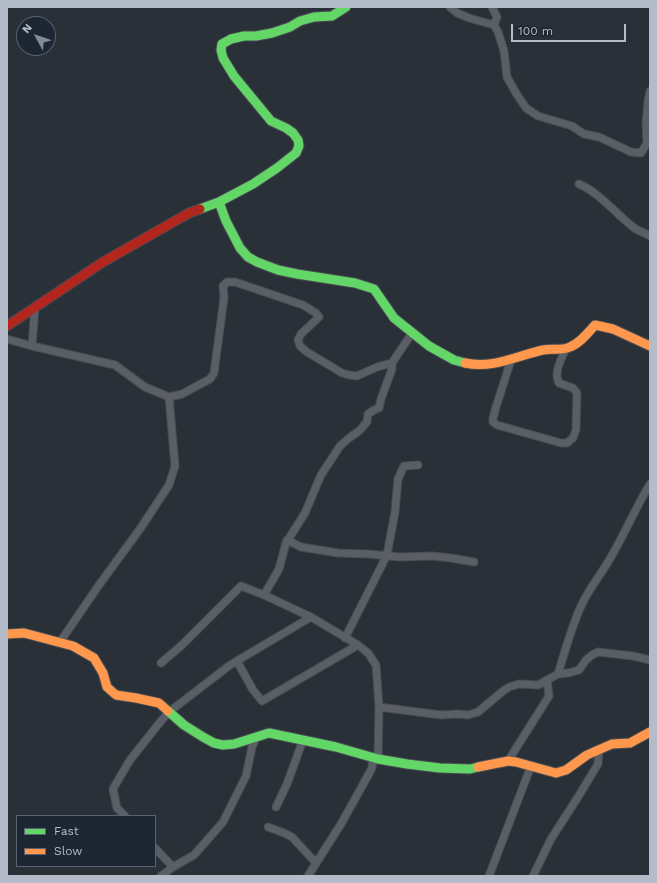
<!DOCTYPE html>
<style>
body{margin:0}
#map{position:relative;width:657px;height:883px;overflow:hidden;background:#2a3038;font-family:"Work Sans",sans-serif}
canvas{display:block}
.frame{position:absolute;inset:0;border:8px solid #b4bcc9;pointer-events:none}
.legend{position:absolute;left:16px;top:815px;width:140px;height:52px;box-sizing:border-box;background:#1d2633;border:1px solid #59626f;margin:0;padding:5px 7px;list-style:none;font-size:12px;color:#b4bcc9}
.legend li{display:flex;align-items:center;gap:8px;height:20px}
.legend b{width:20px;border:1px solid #59626f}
.north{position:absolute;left:16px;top:16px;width:40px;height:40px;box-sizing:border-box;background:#1d2633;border:1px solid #59626f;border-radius:50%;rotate:310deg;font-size:11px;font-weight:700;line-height:16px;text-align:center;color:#b4bcc9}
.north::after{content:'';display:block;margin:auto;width:14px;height:18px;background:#848b96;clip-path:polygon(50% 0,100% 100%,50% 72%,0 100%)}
.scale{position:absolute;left:511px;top:24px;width:115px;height:18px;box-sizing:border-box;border:2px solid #b4bcc9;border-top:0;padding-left:5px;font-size:12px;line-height:14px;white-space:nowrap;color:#b4bcc9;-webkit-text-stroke:3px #1d2633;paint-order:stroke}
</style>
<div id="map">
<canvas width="657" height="883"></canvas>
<div class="frame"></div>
<ul class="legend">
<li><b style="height:5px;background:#63d668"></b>Fast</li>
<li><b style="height:5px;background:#ff974d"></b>Slow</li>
</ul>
<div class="north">N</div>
<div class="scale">100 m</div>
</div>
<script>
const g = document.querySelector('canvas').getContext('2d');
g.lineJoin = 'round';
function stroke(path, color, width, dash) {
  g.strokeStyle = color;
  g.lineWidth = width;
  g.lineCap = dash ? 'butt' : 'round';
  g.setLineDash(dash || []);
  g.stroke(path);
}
const street = new Path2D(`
 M450 7 457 13 469 18 494 25 498 32 504 51 507 77 516 93 526 108 538 116 572 126 584 134 599 137 631 152 641 153 647 143 646 123 648 102 650 91
 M492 7 497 17 494 25
 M579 184C600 193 616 214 633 227 638 231 645 233 650 236
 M7 339 32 346 115 365 145 387 169 397 182 394 210 379 214 373 224 298 223 286 227 282H235L303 305 316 313 319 317 301 334 298 340 300 346 307 352 342 373 349 375 357 376 377 367 392 363
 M32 346 35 307
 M511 360 496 407 493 418V422L497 425 561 443H567L573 438 576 430 577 393 573 388 559 383C553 373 562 358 566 348
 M287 540 301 547 338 553 368 554 400 557 432 556 451 558 474 562
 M264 595 279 569 286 543 305 513 321 475 340 446 349 438 359 431 367 422 368 414 374 410 379 408 381 399 392 369V363L412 333
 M345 638 387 555 395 512 398 479 404 466 418 465
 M60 642 99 585 140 529 169 485 175 466 169 397
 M237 661 253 690 262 701 358 645
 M161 663 182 645 241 586 264 595 311 617 358 645 368 653 376 665 379 707 378 759
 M558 674C565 651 572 625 582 604 590 587 602 573 611 557 625 533 636 507 650 484
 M379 707 441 715 458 714 468 715 478 712 503 691 509 687 519 684 538 685 558 674 568 673 579 670 586 660 592 655 598 652 633 656 650 660
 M508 761 549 696 547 680
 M276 807 287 784 303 740
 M125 816 117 808 113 789 130 760 161 721 169 712 230 665 311 617
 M268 827 284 833 292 837 316 863
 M155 848 173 867
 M161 876 173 867 194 855 223 822 246 776 252 747 257 736
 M308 876 341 824 360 790 372 768 373 758
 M489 876 531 766
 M533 876 551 839 578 797 598 764 599 749`);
const fast = new Path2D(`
 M219 202 253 184 277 168 296 153 299 146 298 140 293 133 286 128 271 121 234 76 223 58 221 50 222 44 231 39 244 36H256L272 33 290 27 300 21 314 17 332 16 346 7
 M200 209 219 202 226 221 240 248 248 257 257 262 278 270 297 274 355 283 374 289 394 318 429 346 454 360 465 363
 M168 711 184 725 203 737 214 743 223 745 234 744 269 733 336 747 378 759 407 764 440 768 470 769 478 767`);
const slow = new Path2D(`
 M465 363C493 369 516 356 543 350 552 348 561 351 570 347 580 343 588 333 595 325L613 329 650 346
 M7 634 24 633 73 646 94 658 103 673 107 687 116 695 136 698 159 703 168 711
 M478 767 508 761 516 762 556 773 566 770 587 755 612 744 630 743 650 732`);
const jam = new Path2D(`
 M7 326 103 262 189 213 200 209`);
stroke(street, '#484c53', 9);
stroke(fast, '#484c53', 11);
stroke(slow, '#484c53', 11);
stroke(jam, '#484c53', 11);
stroke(street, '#5a5e66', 7);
stroke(fast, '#63d668', 9);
stroke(slow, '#ff974d', 9);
stroke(jam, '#b3261e', 9);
</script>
